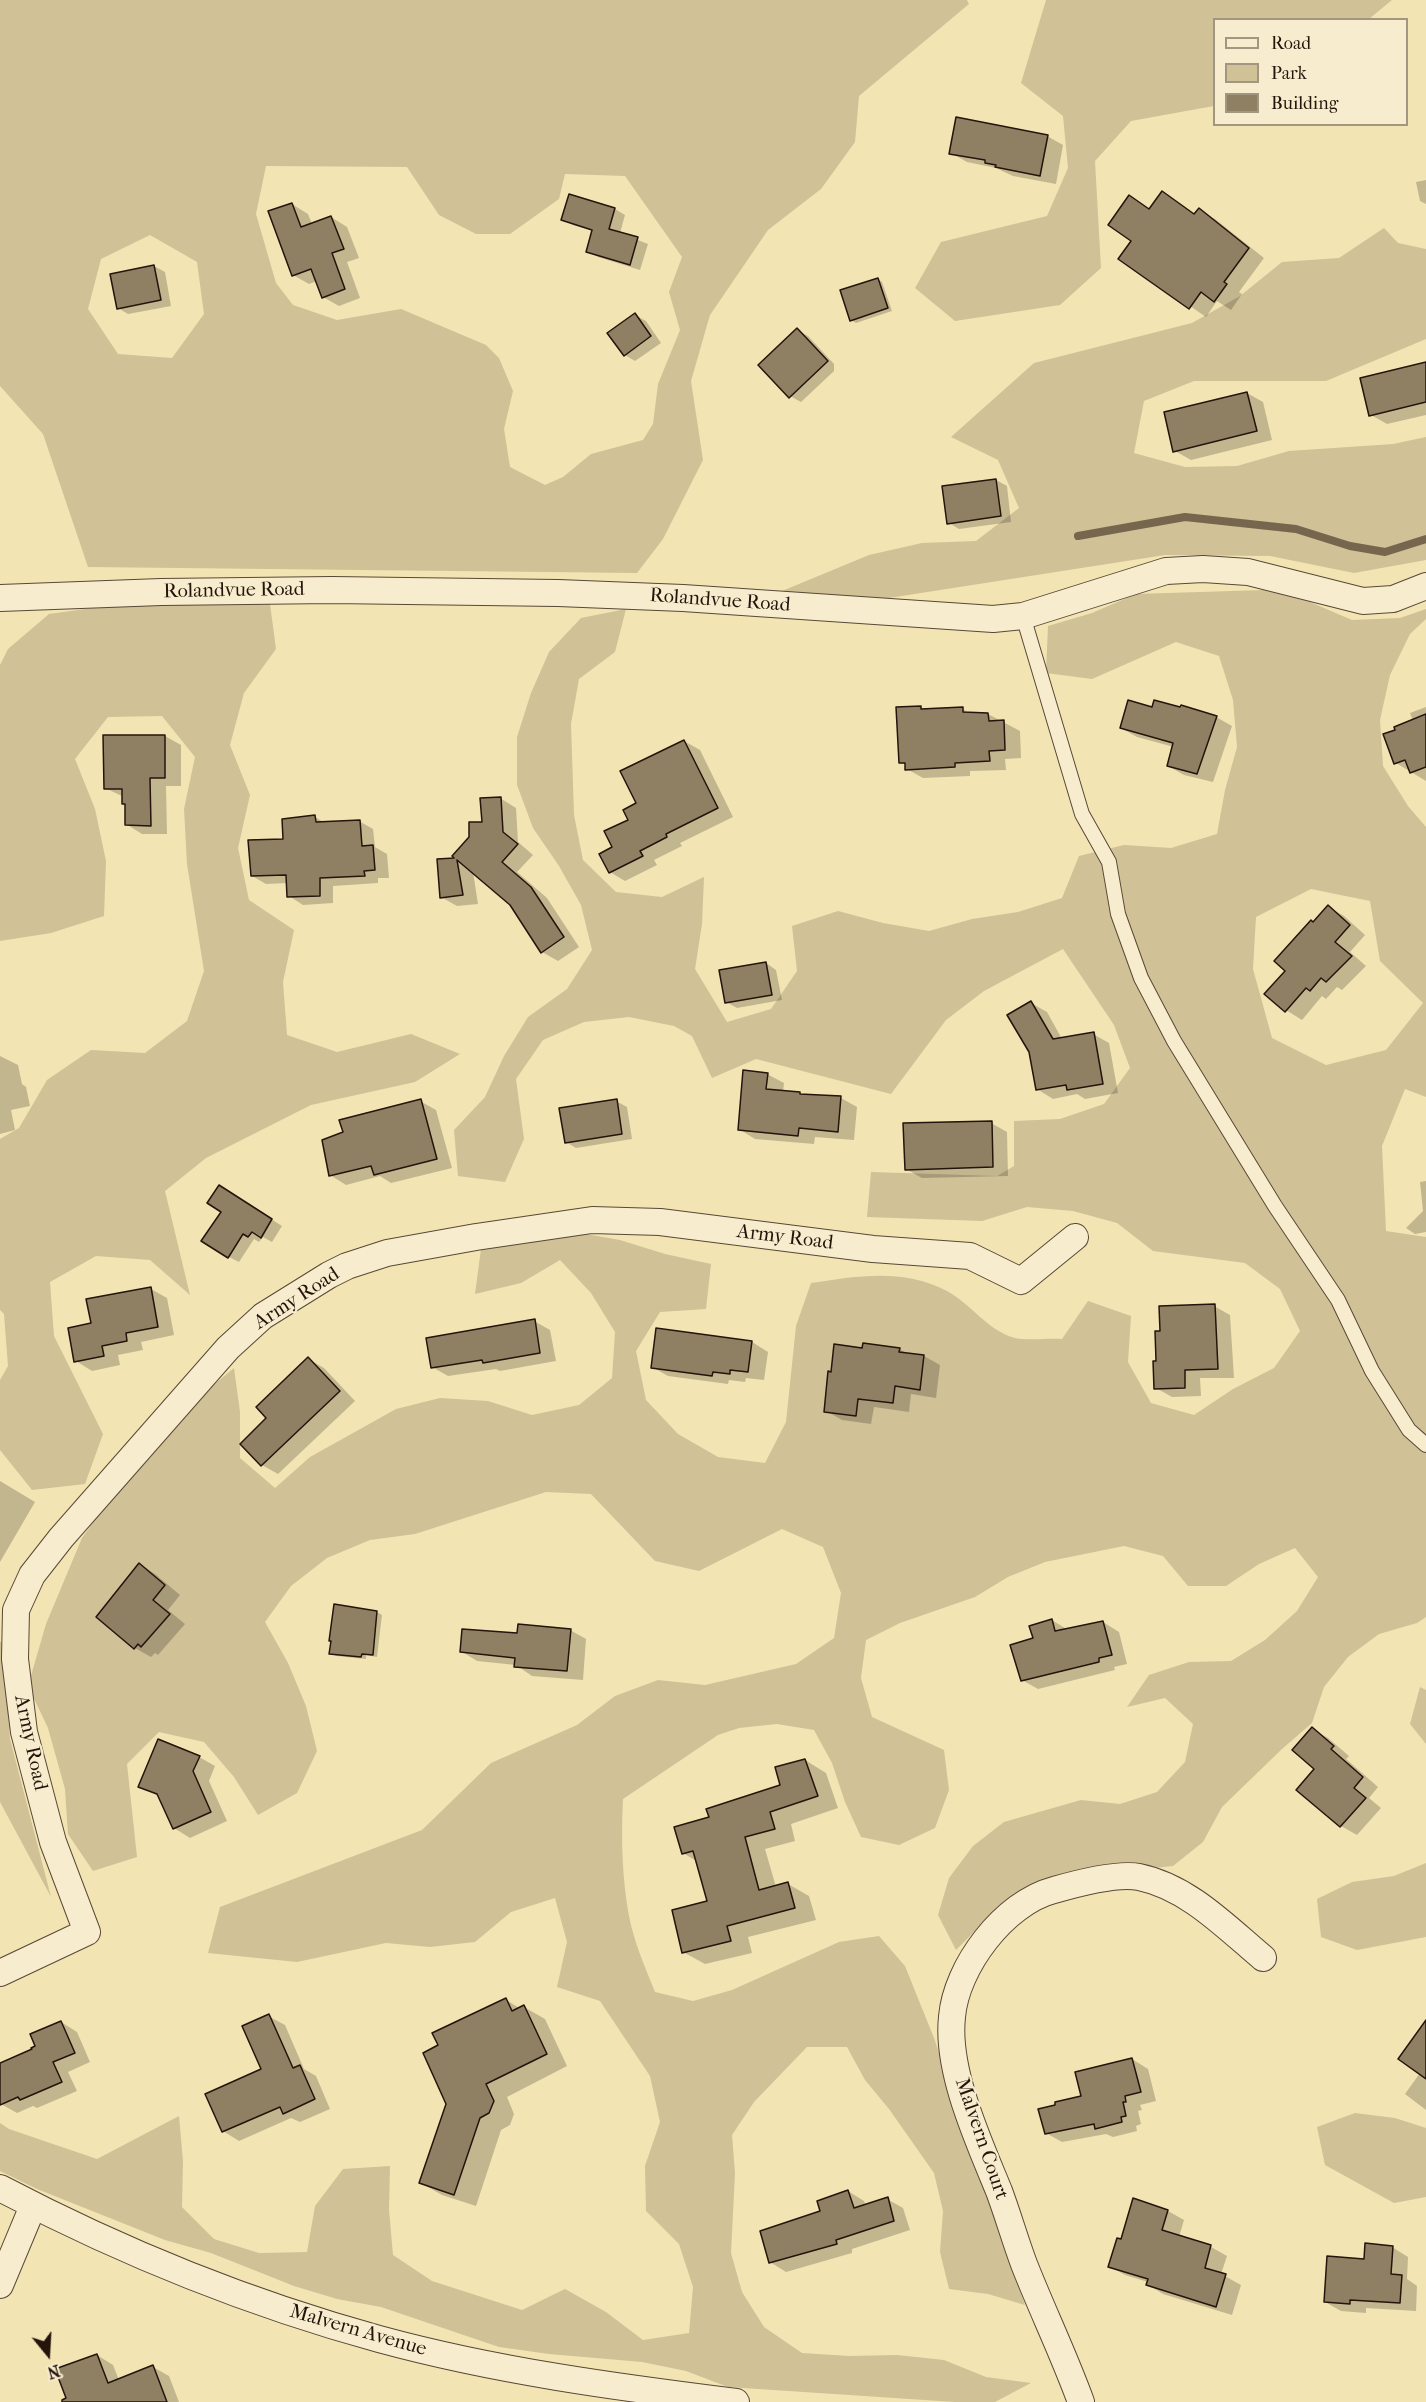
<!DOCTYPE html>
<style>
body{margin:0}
#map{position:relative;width:1426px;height:2402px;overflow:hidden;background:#f3e4b3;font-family:"IM FELL French Canon",serif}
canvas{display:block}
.legend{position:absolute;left:1213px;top:18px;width:195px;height:108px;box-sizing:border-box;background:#f7edce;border:2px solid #a39680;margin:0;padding:8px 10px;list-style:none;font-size:18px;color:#24140c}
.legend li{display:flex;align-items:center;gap:12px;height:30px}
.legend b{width:30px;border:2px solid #a39680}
.north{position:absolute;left:18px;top:2324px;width:60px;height:60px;-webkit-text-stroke:4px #f7edce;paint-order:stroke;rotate:162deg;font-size:16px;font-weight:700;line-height:24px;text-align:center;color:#24140c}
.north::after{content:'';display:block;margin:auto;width:21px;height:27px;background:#24140c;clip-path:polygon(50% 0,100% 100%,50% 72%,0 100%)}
</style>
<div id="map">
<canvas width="1426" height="2402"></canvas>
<ul class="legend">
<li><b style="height:8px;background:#f7edce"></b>Road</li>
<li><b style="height:16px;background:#d0c197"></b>Park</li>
<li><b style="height:16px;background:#908063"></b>Building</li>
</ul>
<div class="north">N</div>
</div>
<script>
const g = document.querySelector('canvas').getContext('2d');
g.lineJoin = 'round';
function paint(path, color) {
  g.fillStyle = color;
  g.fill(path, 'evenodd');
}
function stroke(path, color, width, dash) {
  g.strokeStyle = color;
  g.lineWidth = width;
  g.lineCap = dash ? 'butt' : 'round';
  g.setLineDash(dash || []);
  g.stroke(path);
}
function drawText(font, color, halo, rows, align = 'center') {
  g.font = font + ' "IM FELL French Canon",serif';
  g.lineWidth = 4.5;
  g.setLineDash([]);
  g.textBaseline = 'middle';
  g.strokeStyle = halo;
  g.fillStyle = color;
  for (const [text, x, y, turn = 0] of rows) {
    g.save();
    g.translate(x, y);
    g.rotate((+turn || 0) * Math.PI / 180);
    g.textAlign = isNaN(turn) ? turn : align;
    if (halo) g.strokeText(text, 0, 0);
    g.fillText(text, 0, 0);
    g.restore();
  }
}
const green = new Path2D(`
 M0 0H967L969 4 859 96 855 142 821 189 768 230 710 315 691 381 703 460 663 539 637 573 88 567 43 434 0 386ZM266 166 407 167 439 215 476 234H510L559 199 565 174 625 176 682 257 669 292 680 330 658 384 653 424 643 440 591 454 563 477 545 485 510 467 504 429 513 391 499 358 486 345 401 309 337 320 293 305 276 283 256 214ZM150 235 197 262 204 314 172 358 118 354 88 309 101 259Z
 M1046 0H1392L1369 19 1214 20V106L1131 121 1095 161 1101 268 1060 305 955 321 915 288 941 242 1047 216 1068 168 1063 116 1021 83Z
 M1384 228 1398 243 1426 249V339L1326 381H1194L1144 401 1134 453 1185 467 1237 466 1289 451 1393 444 1426 437V560L1354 573 1270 556 1165 555 876 600 770 596 869 555 922 543 976 541 1019 508 998 460 951 437 1034 363 1192 323 1240 296 1282 262 1339 258Z
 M1264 590 1310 602 1352 620 1400 618 1426 609V619L1410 634 1390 675 1380 720 1383 766 1408 806 1426 827V1097L1405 1089 1382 1146 1386 1231 1426 1237V1617L1417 1623 1379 1634 1348 1657 1324 1687 1312 1723 1282 1749 1222 1807 1203 1842 1173 1866 1135 1870 1014 1899 982 1924 956 1950 938 1915 949 1878 973 1846 1004 1822 1081 1800 1120 1804 1157 1792 1185 1762 1193 1724 1165 1698 1127 1707 1149 1675 1189 1662 1231 1661 1265 1640 1297 1611 1318 1577 1295 1548 1259 1564 1226 1586H1188L1163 1556 1124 1546 1045 1562 1008 1577 975 1597 900 1623 866 1640 861 1678 872 1717 944 1750 949 1790 935 1828 899 1845 861 1837 845 1802 832 1763 814 1730 777 1724 739 1728 718 1735 623 1799C621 1838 622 1878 629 1916 634 1942 645 1967 655 1992L693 2001 732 1990 839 1942 879 1936 905 1966 934 2038 1025 2305 988 2294 949 2289 940 2252 943 2211 934 2173 889 2109 865 2080 847 2047H807L754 2102 732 2135 735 2173 731 2253 742 2292 764 2327 802 2353 849 2356 897 2355 944 2360 986 2377 1031 2383 995 2402H955L728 2387 686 2371 642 2362 549 2354 499 2347 381 2307 337 2299 294 2286 211 2253 165 2240 37 2189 0 2171V2123L9 2129 97 2159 179 2116 183 2161 182 2207 214 2239 259 2253 307 2252 315 2206 343 2169 390 2166 389 2210 393 2255 432 2281 522 2310 565 2289 606 2312 643 2340 689 2333 693 2287 679 2244 646 2211 645 2166 660 2122 650 2076 600 2001 557 1987 567 1942 555 1898 511 1912 475 1942 430 1947 386 1943 297 1962 208 1953 220 1907 422 1830 491 1763 577 1725 615 1696 658 1680 705 1685 796 1664 834 1638 841 1593 823 1547 782 1529 699 1571 655 1561 591 1494 546 1492 415 1534 370 1540 327 1558 291 1586 265 1622 288 1663 306 1706 317 1751 297 1793 258 1815 234 1777 204 1742 159 1732 127 1764 137 1857 93 1871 68 1834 65 1789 48 1728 28 1686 46 1624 82 1538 108 1501 199 1397 234 1368 240 1412V1458L275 1488 310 1457 396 1409 440 1398 488 1401 532 1415 579 1405 612 1378 615 1332 591 1293 560 1260 521 1283 475 1294 481 1249 574 1232 620 1240 665 1254 711 1264 706 1309 660 1312 636 1351 646 1400 678 1434 718 1457 765 1463 786 1422 796 1326 811 1283C858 1276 902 1268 947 1291 970 1303 988 1331 1015 1338 1029 1341 1047 1338 1062 1339L1088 1301 1131 1316 1128 1362 1151 1403 1194 1415 1233 1389 1274 1368 1300 1331 1280 1289 1245 1263 1153 1251 1117 1223 1073 1211 1027 1207 982 1221 867 1217 871 1172 997 1176 1014 1166V1121L1060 1119 1104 1104 1130 1068 1114 1025 1063 949 984 991 946 1020 891 1094 756 1059 712 1078 692 1036 674 1026 629 1017 584 1022 543 1040 516 1079 524 1139 505 1182 458 1176 454 1130 485 1097 504 1056 528 1017 567 989 592 950 581 905 559 866 533 828 517 785V737L531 693 549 652 581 618 626 609 615 652 579 679 571 724 574 815 583 860 616 892 662 897 704 877 702 924 695 969 727 1022 771 1009 797 971 792 926 838 911 883 923 929 931 972 919 1018 912 1062 898 1079 856 1124 845 1171 848 1217 834 1225 790 1237 747 1233 700 1219 656 1176 642 1092 679 1046 673 1048 626 1092 613 1136 594ZM1311 889 1370 901 1380 961 1423 1003 1386 1050 1326 1065 1272 1038 1253 969 1256 917Z
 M157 599 270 604 276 649 244 693 230 745 250 795 238 848 249 900 294 930 283 982 287 1035 337 1052 411 1034 460 1054 415 1082 311 1105 206 1158 165 1191 190 1295 150 1260 96 1256 50 1282 54 1336 103 1434 85 1484 32 1490 0 1450V1380L8 1366 4 1314 0 1310V1139L19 1128 47 1080 91 1050 145 1053 187 1021 204 971 187 864 184 809 195 757 162 716 108 717 75 759 95 809 106 861 104 916 51 933 0 941V665L8 649 49 614Z
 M0 1641 3 1645 10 1739 51 1897 0 1802Z
 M1420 1687 1426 1690V1744L1410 1724Z
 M1426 1863V1937L1357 1950 1321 1937 1317 1899 1352 1882 1394 1876Z
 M1355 2113 1395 2118 1426 2128V2197L1394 2203 1325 2165 1317 2127Z`);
const shadow = new Path2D(`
 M1047 136 1063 145 1056 184 1013 176 996 168 967 162 951 153Z
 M1426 180V204L1420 201 1416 182Z
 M1162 193 1196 215 1199 210 1215 219 1264 258 1239 292 1242 294 1231 310 1217 301 1206 317 1121 258 1133 241 1130 197 1150 210Z
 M570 196 615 209 625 215 620 233 648 244 640 270 598 257 588 251 594 231 573 225 563 219Z
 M292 204 308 214 312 224 331 217 347 227 359 258 347 262 360 298 339 306 323 297 317 281 309 284 293 275Z
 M154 266 165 272 171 306 128 314 118 308Z
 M878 279 882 282 892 311 856 323 851 320Z
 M635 315 646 321 661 343 635 361 625 355Z
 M797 330 808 336 834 364V371L801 402 790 396Z
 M1426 364V415L1387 424 1371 415Z
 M1247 393 1263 402 1272 440 1191 460 1175 451Z
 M996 480 1007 486 1011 522 959 529 949 523Z
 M1426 707V781L1396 763V731L1413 721 1410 713Z
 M1153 708 1216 717 1232 726 1213 782 1184 775 1168 766 1174 747 1137 737 1121 728Z
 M897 709H963L971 714H988L1020 731 1021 758 1005 759 1006 770 970 771V776L923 778 907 769 906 765 901 762Z
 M165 736 181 745V786H166L167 834H142L126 824V804L124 797 105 788Z
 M684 741 700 750 733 817 680 843 682 846 654 860 657 865 625 881 610 872 614 848 638 804Z
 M500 798 516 808 518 842 533 855 517 872 547 898 579 947 558 961 542 952 511 904 473 872 478 904 457 906 441 897 439 860H458Z
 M315 817 325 823 359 821 373 829 375 847 387 854 389 878H378V883L333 886V903L303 905 289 896 288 883 266 884 252 876 285 841Z
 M1328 907 1344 916 1365 935 1350 952 1366 966 1342 990 1337 987 1326 999 1322 996 1302 1020 1286 1010 1287 970 1314 923Z
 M766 963 776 970 782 1000 737 1008 726 1002Z
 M1031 1003 1047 1012 1062 1039 1093 1034 1109 1043 1118 1093 1085 1099 1077 1094 1053 1099 1037 1089Z
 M0 1056 18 1065 22 1084 26 1087 30 1106 11 1110 15 1130 0 1134Z
 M767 1074 784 1083 783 1092 804 1096 841 1098 857 1107 854 1140 815 1137 814 1144 755 1139 739 1129Z
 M420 1101 436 1110 452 1168 391 1183 380 1176 346 1185 330 1175 344 1133Z
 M616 1101 627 1107 632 1139 576 1148 566 1142Z
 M991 1123 1007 1132 1008 1176 922 1178 906 1169Z
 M1426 1181V1232L1415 1234 1406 1228 1423 1211 1420 1182Z
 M230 1193 282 1226 272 1242 263 1237 259 1242 254 1239 239 1262 229 1257Z
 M151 1289 167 1298 174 1335 141 1342 143 1350 118 1355 120 1365 92 1371 76 1361 93 1324Z
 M1214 1306 1230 1315 1234 1378H1200L1201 1396 1172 1397 1156 1388Z
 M534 1321 550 1330 556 1361 500 1371 496 1369 448 1376 432 1367Z
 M752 1342 768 1352 764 1380 746 1378 745 1382 729 1380 728 1384 668 1376 652 1367Z
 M864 1349H899L908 1354 924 1356 940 1365 936 1398 911 1394 909 1412 874 1407 871 1424 842 1420 826 1411 832 1373Z
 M308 1359 324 1368 355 1401 278 1474 262 1465 268 1418Z
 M0 1481 35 1502 0 1562Z
 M139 1564 155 1574 180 1595 168 1610 185 1624 158 1655 155 1653 151 1657 135 1648Z
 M336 1606 377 1612 382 1615 377 1657 366 1655V1659L336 1656 331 1653Z
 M1052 1620 1068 1630 1103 1622 1119 1632 1127 1664 1114 1667 1115 1670 1038 1689 1022 1680Z
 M570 1630 586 1639 583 1680 532 1676 516 1665 477 1661 461 1651 518 1634Z
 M1312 1729 1328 1738 1349 1756 1346 1759 1378 1787 1369 1798 1381 1808 1357 1835 1341 1826 1298 1790 1317 1769Z
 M199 1757 215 1766 209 1781 227 1821 190 1838 174 1828 160 1797 140 1786Z
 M805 1760 826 1773 838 1808 791 1824 795 1841 765 1849 776 1887 788 1884 809 1896 816 1920 748 1937 752 1953 705 1964 683 1952 709 1902 698 1862 683 1853 711 1818 782 1786Z
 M506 2000 521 2009 524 2007 545 2019 567 2066 507 2097 514 2114 510 2125 501 2130 476 2206 442 2195 421 2183 448 2104 440 2046Z
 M268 2016 285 2025 304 2069 316 2076 330 2109 300 2122 291 2118 239 2141 223 2131 263 2069Z
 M61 2022 77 2032 90 2062 68 2072 77 2091 37 2108 33 2106 17 2113 1 2104 0 2070 34 2050Z
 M1426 2023V2110L1405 2094 1420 2073Z
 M1132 2059 1148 2069 1156 2101 1140 2105 1142 2110 1138 2111 1141 2124 1136 2126 1137 2131 1113 2137 1106 2134 1062 2142 1046 2133Z
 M848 2191 864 2201 866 2206 887 2199 903 2208 910 2230 852 2249V2253L786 2272 770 2262 821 2212Z
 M1168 2211 1184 2220 1179 2237 1211 2247 1227 2256 1221 2274 1241 2285 1232 2315 1163 2294 1147 2284 1148 2282 1125 2275 1109 2266 1122 2241Z
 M1392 2247 1408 2257 1407 2279 1417 2286 1416 2311 1366 2308V2313L1341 2311 1325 2302 1365 2261Z
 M97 2355 113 2365 119 2380 153 2367 169 2376 179 2402H69Z`);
const stream = new Path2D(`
 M1078 536 1185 517 1296 529 1350 546 1385 552 1426 539`);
const building = new Path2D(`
 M956 117 1048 135 1040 176 995 167 996 165 985 163V160L949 154Z
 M1162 191 1194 214 1199 208 1249 248 1224 282 1227 284 1214 302 1201 292 1189 309 1118 259 1131 241 1108 225 1129 195 1149 209Z
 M569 194 615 208 609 229 638 237 630 265 586 252 592 230 561 220Z
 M292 203 301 227 331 216 344 249 332 253 345 289 322 298 311 269 292 276 268 211Z
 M154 265 161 300 117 309 110 274Z
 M878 278 888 308 850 321 840 290Z
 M635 313 651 336 624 356 607 333Z
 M797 328 828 361 789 398 758 365Z
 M1426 362V402L1369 416 1360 378Z
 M1247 392 1257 431 1173 452 1164 412Z
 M996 479 1001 516 947 524 942 486Z
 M1128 700 1152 707 1154 700 1180 707 1181 705 1217 716 1197 774 1167 766 1173 743 1120 728Z
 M921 706V709L963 707V712L988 713 989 721 1004 720 1005 750 989 751 990 761 955 763V767L905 770V763H899L896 707Z
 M1426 714V767L1410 773 1405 760 1394 764 1383 734 1395 730 1394 727Z
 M103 735H165V778H150L151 826 125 825V804H122V789H104Z
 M684 740 718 808 666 834 667 837 640 851 643 856 609 873 599 854 612 847 604 831 628 820 623 810 636 803 620 771Z
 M501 797 503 832 518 844 502 862 531 887 564 937 541 953 510 905 457 860 463 895 440 898 437 859 454 858 452 856 469 837V822H482L480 798Z
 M315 815 316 822 360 820 362 846 373 845 375 870 364 871 365 876 320 878V896L287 897 286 875 251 876 248 840 283 839 282 819Z
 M1328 905 1350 925 1335 942 1352 956 1326 982 1321 978 1310 991 1306 988 1285 1012 1264 994 1285 971 1274 961 1311 920 1313 922Z
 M766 962 772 995 725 1003 719 970Z
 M1031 1001 1053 1039 1094 1032 1103 1084 1067 1090 1066 1085 1036 1090 1029 1052 1007 1015Z
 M743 1070 768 1073 766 1089 800 1092V1094L841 1096 838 1132 799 1128 798 1136 738 1130Z
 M421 1099 437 1159 374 1175 371 1166 329 1176 322 1140 343 1132 339 1120Z
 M617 1099 622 1134 565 1143 559 1108Z
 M992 1121 993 1167 905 1170 903 1123Z
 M219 1185 272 1219 261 1238 252 1232 248 1237 243 1234 228 1258 201 1241 221 1212 207 1203Z
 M151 1287 158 1327 126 1333 127 1341 102 1346 104 1356 74 1362 68 1328 91 1323 86 1299Z
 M1215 1304 1218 1369 1185 1370V1388L1154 1389 1153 1361H1156L1155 1331H1160L1159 1306Z
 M535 1319 540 1353 483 1363 482 1360 431 1368 426 1338Z
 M656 1328 752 1341 748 1372 730 1370V1374L713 1372 712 1376 651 1368Z
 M863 1343 900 1348 899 1352 924 1355 920 1390 895 1386 893 1403 858 1399 856 1416 824 1412 828 1371 831 1372 834 1344 862 1348Z
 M308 1357 340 1391 261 1466 240 1444 266 1418 256 1407Z
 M139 1563 165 1585 153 1600 170 1614 141 1647 138 1644 134 1649 96 1617Z
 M334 1604 377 1611 373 1655 362 1654 361 1657 329 1654 331 1641H329Z
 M1052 1619 1055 1631 1103 1621 1112 1655 1099 1658V1662L1021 1681 1010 1645 1033 1638 1029 1626Z
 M518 1624 571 1629 567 1671 514 1667 515 1658 460 1652 462 1629 517 1633Z
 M1312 1727 1334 1746 1331 1749 1363 1777 1354 1788 1366 1798 1340 1827 1296 1790 1314 1769 1292 1750Z
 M158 1739 200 1756 193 1771 211 1812 173 1829 157 1794 138 1787Z
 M805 1759 818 1796 770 1812 775 1829 745 1837 759 1890 788 1882 795 1908 727 1926 731 1941 682 1953 672 1910 707 1901 693 1851 682 1854 674 1827 709 1817 706 1809 780 1785 775 1767Z
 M506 1998 512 2011 524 2005 547 2054 486 2084 494 2101 489 2113 480 2118 454 2195 419 2183 446 2104 423 2053 438 2045 432 2033Z
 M269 2014 293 2068 300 2065 315 2099 283 2114 280 2107 222 2132 205 2094 261 2069 242 2026Z
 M1426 2020V2079L1398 2059Z
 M61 2021 75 2053 53 2062 62 2082 20 2100 18 2097 0 2105V2063L32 2049 31 2048 35 2046 30 2034Z
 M1132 2058 1141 2092 1125 2096 1126 2102H1123L1126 2116 1121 2117 1122 2122 1095 2129 1094 2124 1045 2134 1038 2109 1055 2105V2102L1081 2096 1075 2072Z
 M848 2190 854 2208 888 2197 894 2221 836 2240 837 2244 769 2263 760 2231 820 2211 817 2201Z
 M1133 2198 1168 2210 1162 2230 1211 2245 1205 2268 1226 2274 1216 2307 1146 2285 1148 2279 1108 2267 1117 2238 1121 2239Z
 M1365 2243 1393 2246 1391 2274 1402 2275 1400 2303 1350 2300V2304L1324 2302 1327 2256 1364 2259Z
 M97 2354 108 2383 153 2365 167 2402H62V2400L66 2398 55 2369Z`);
const service = new Path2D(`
 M1023 616 1082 814 1109 862 1118 914 1141 978 1174 1041 1275 1206 1338 1300 1372 1371 1409 1430 1426 1445`);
const minor = new Path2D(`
 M0 598 161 592 332 590 558 593 683 598 993 619 1023 616 1166 571 1203 569 1248 572 1363 601 1393 599 1426 586
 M0 1973 87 1932 53 1842 24 1732 15 1659 16 1610 32 1575 61 1538 228 1348 263 1316 329 1275 347 1266 387 1253 476 1237 592 1220 660 1222 873 1249 970 1256 1021 1281 1075 1237
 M0 2188C120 2251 248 2303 379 2339 496 2371 616 2387 736 2402
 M0 2285 33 2206
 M1081 2402C1064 2355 1042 2310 1024 2264 1015 2240 1008 2215 999 2191 979 2142 946 2071 952 2017 956 1967 1004 1903 1054 1890 1075 1884 1118 1873 1139 1877 1188 1887 1226 1927 1263 1958`);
const streetNames = [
 ["Rolandvue Road",234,591,-1],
 ["Rolandvue Road",720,601,4],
 ["Army Road",785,1238,7],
 ["Army Road",297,1299,-33],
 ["Army Road",30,1743,78],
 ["Malvern Court",981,2139,71],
 ["Malvern Avenue",358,2331,16]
];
paint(green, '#d0c197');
paint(shadow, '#0003');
stroke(stream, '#76664e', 8);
paint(building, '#908063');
stroke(building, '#24140c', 1.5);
stroke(service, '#584836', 16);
stroke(minor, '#584836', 28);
stroke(service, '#f7edce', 14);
stroke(minor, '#f7edce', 26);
drawText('20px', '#24140c', '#f7edce', streetNames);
</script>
